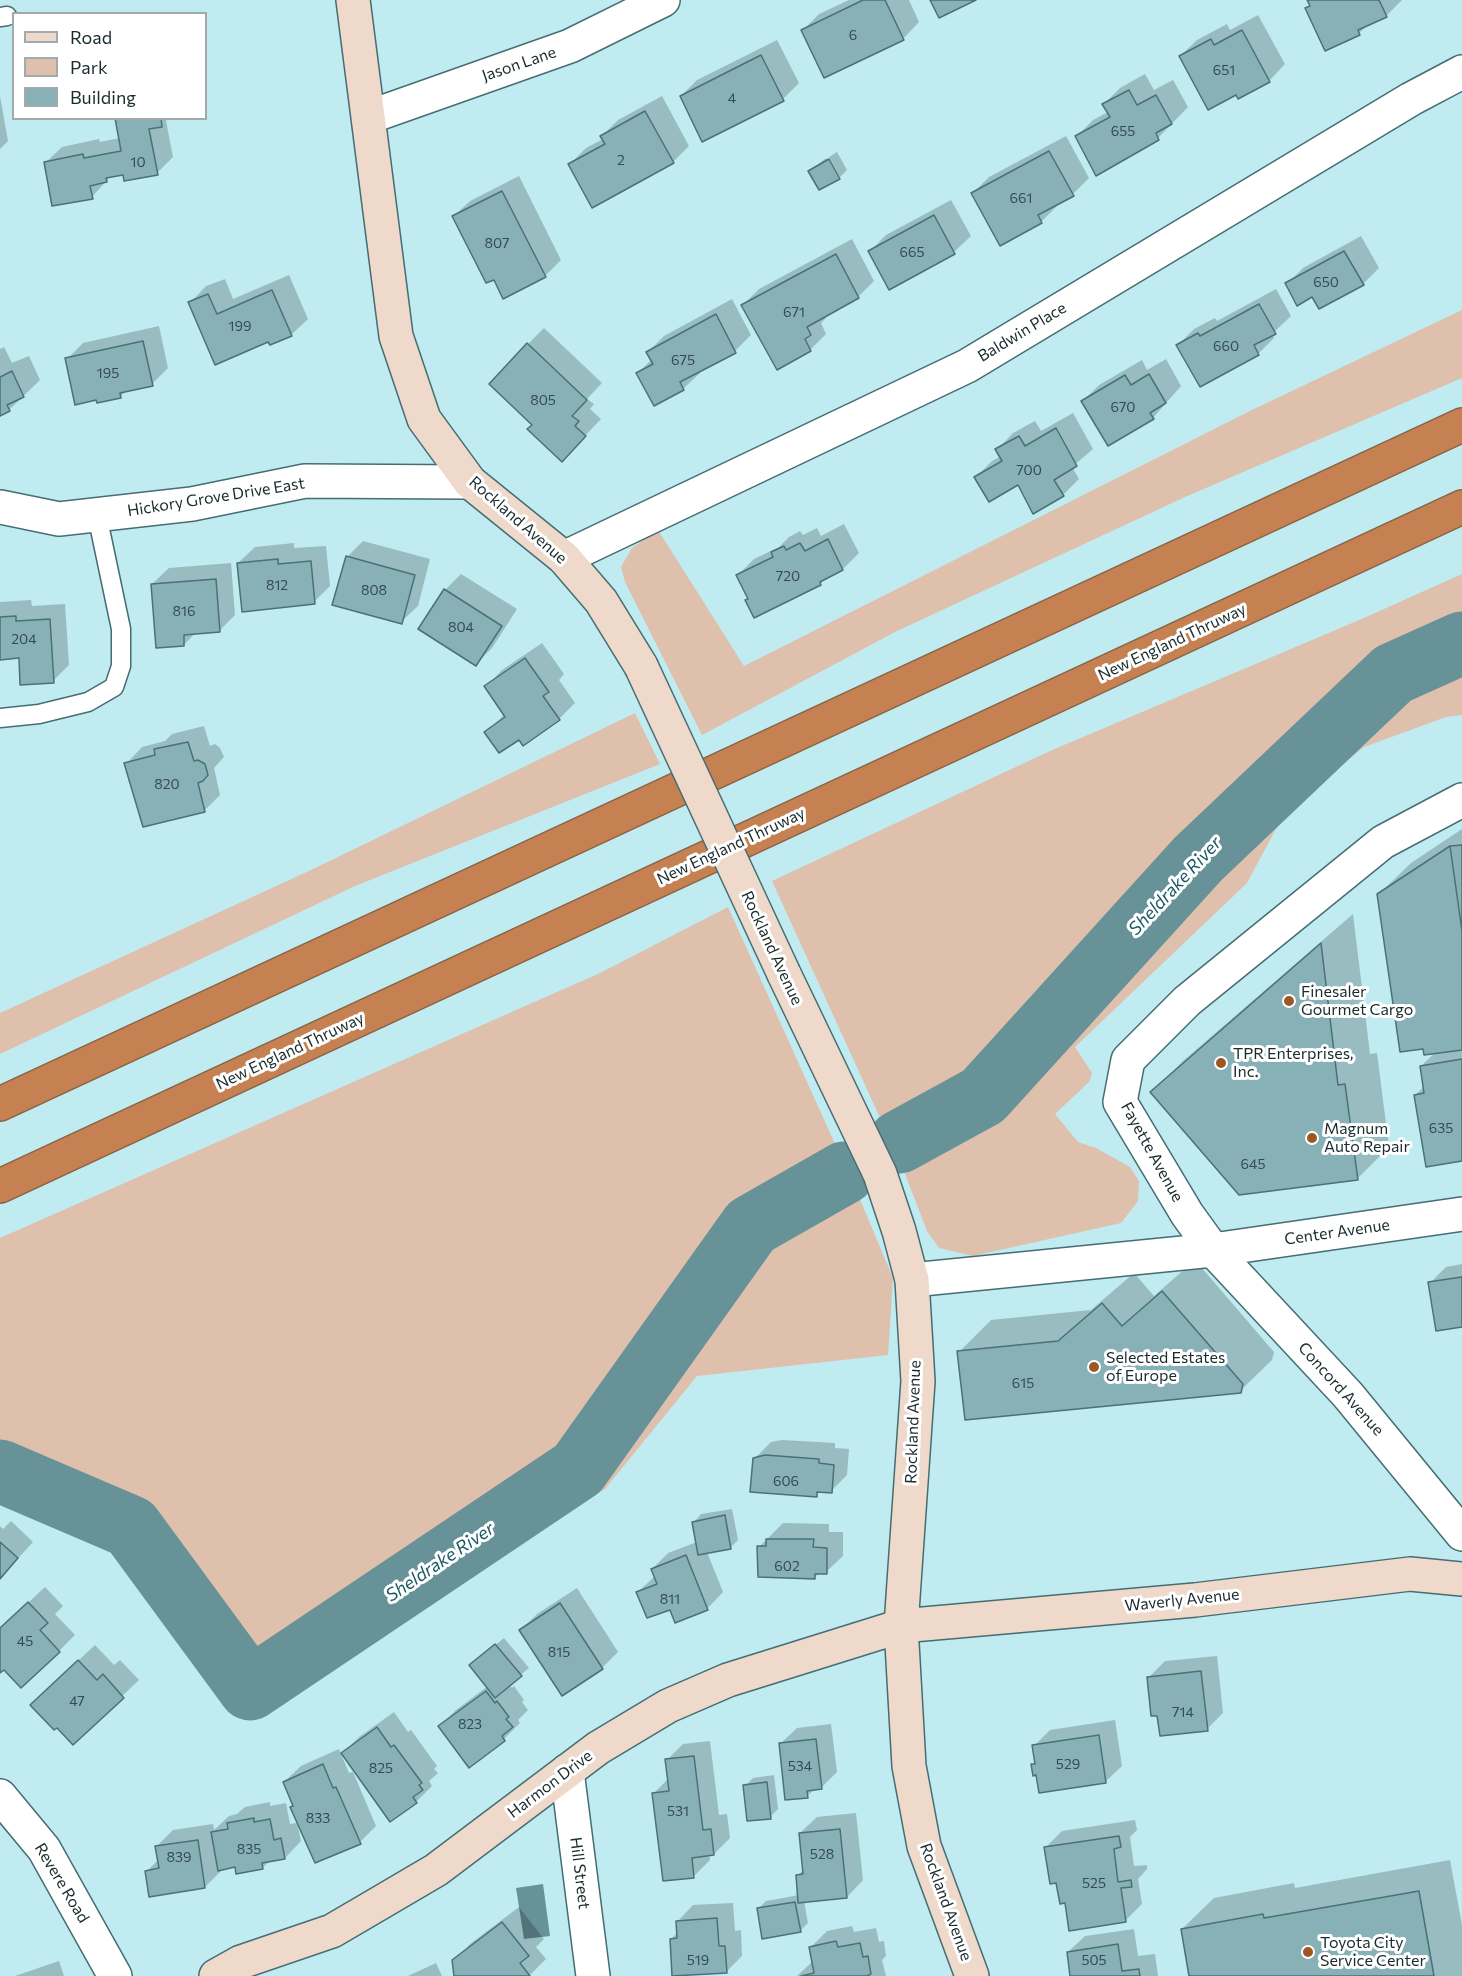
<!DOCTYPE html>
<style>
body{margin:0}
#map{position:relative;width:1462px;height:1976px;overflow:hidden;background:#bfebf1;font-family:Commissioner,sans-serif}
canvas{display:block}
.legend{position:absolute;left:12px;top:12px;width:195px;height:108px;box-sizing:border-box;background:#fff;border:2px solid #a3aaab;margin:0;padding:8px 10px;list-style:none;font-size:18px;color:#1a2b2d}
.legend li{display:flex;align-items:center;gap:12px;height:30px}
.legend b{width:30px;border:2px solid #a3aaab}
</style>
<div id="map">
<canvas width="1462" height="1976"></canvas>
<ul class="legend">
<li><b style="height:8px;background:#eed9cb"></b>Road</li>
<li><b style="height:16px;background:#dec0ad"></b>Park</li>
<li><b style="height:16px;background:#87b1b6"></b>Building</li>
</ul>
</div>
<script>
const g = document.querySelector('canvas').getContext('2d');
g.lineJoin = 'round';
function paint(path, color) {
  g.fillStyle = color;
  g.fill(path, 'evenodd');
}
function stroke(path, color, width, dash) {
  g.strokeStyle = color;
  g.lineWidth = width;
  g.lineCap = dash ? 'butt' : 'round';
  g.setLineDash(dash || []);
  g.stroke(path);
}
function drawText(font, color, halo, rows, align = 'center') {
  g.font = font + ' Commissioner,sans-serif';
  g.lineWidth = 6;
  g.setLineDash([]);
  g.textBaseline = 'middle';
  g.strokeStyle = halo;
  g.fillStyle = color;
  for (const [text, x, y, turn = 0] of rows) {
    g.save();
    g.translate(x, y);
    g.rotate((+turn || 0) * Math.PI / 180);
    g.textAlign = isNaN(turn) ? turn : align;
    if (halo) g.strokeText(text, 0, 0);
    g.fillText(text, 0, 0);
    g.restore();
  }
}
const green = new Path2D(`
 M1462 310V378L1185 497 895 632 702 735 625 582 621 567 632 548 658 530 744 666 1252 410Z
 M1462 574V715L1446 717 1364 747 1286 810 1247 883 1075 1047 1092 1073 1089 1082 1055 1114 1078 1142 1096 1148 1130 1167 1139 1181 1138 1201 1121 1223 973 1256 939 1248 927 1231 902 1166 772 881 1050 751 1364 618Z
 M635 713 660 764 355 886 0 1054V1013L311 870Z
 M728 907 859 1197 893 1278 888 1355 697 1376 605 1489 242 1715 93 1525 82 1531 0 1489V1238L600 973Z`);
const water = new Path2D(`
 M543 1884 550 1936 524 1939 516 1888Z`);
const shadow = new Path2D(`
 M849 0H909L919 22 903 39 803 30 819 14Z
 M1309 0H1402L1386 16 1369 24 1359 33 1307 8 1311 4Z
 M1258 15 1285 64 1269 81 1180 56 1197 40 1227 24 1230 30Z
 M777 40 799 83 783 99 681 96 697 80Z
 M1145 74 1154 90 1173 80 1188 107 1158 138 1077 136 1093 120 1108 112 1104 104 1120 88Z
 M0 96 8 141 0 149Z
 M662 96 689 146 673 162 570 164 586 148 603 139 602 136 618 120Z
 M117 118H169L166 121 173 157 157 173H124L111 176 92 197 45 163 62 147 99 139 100 142 120 138Z
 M1066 136 1089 178 1073 194 1056 204 1057 206 1041 222 972 194 989 177Z
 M837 152 847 170 840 177 829 157Z
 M826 158 837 178H839L820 188 810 171Z
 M519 176 561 260 545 276 494 278 453 217 470 201Z
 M951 200 971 236 954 252 890 288 870 251 886 235Z
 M1361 236 1379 268 1363 284 1313 295 1287 284 1303 268Z
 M852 239 874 281 858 297 825 315 826 318 821 323 826 334 810 350 743 305 759 289Z
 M289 275 308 319 291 335 269 340 190 303 206 286 225 279 233 299Z
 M1276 289 1291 316 1272 334 1274 338 1258 354 1178 345 1194 329 1215 318 1217 321Z
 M732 299 751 335 735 351 699 371 700 373 683 389 638 373 652 359 648 352 664 336Z
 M159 326 168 368 152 384 127 390 120 397 67 359 83 343Z
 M544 328 602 383 587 399 594 404 590 409 601 419 578 443 534 425 528 344Z
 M4 347 12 363 29 356 40 380 9 410 0 414V349Z
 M1166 359 1181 386 1153 418 1083 401 1099 385 1142 360 1147 370Z
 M1073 413 1093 449 1072 467 1079 479 1063 495 1018 483 976 477 992 461 1001 456 997 450 1013 433 1035 421 1041 431Z
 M844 524 859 553 843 569 828 576 820 584 749 598 738 575 754 559 779 547 789 537 800 531 803 535 817 528 821 536Z
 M363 541 430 559 418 606 401 622 347 557Z
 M294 543V548L326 546 330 586 314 602 238 563 255 547Z
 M231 563 235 615 219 631 196 632 184 645 152 584 169 568Z
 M461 574 517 609 492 648 476 664 445 590Z
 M31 600 32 606 65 604 69 665 53 681 20 657 0 658V602Z
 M542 643 564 674 559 680 575 703 559 719 519 738 486 732 505 714 486 687 502 670Z
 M204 726 210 746 215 744 220 748 224 757 214 768 220 795 204 811 126 764 142 747 165 741 172 734Z
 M1462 829V1159L1415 1095 1425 1086 1421 1066 1436 1052 1379 894 1411 863Z
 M1353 914 1370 1054 1377 1053 1389 1147 1357 1179 1152 1092 1183 1061Z
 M1195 1260 1274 1352 1272 1360 1240 1391 959 1352 991 1320 1091 1310 1134 1273 1154 1296Z
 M1462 1264V1325L1430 1283 1446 1267Z
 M782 1440 835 1443V1448L849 1449 847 1475 831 1491H821L816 1495 754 1459 771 1442Z
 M732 1509 738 1540 730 1548 707 1552 723 1592 707 1609 671 1608 638 1592 655 1576 652 1569 668 1553 697 1542 694 1522 701 1514Z
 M11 1521 33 1542 0 1578V1526L3 1529Z
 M783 1523 829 1524V1532H843V1556L826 1572H820L814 1578 759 1547Z
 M45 1587 63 1606 55 1614 75 1635 59 1651 0 1629Z
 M577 1588 618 1652 602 1668 521 1630 537 1614Z
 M504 1638 529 1668 509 1684 512 1688 514 1686 524 1700 522 1702 528 1710 518 1720 520 1723 504 1739 440 1726 456 1710 488 1686 479 1658Z
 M95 1645 114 1665 120 1660 139 1680 73 1743 48 1689Z
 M1217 1656 1223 1713 1207 1729 1149 1677 1165 1661Z
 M394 1712 408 1732 411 1730 437 1766 434 1769 438 1773 429 1781 432 1786 416 1802 390 1820 343 1753 359 1737Z
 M1115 1720 1122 1766 1105 1782 1037 1774 1033 1765 1036 1762 1034 1746 1050 1730Z
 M831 1724 837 1772 821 1788 815 1789 807 1796 780 1744 797 1728Z
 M710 1741 719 1815 727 1814 730 1838 714 1854H709L710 1860 694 1876 654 1793 669 1778 667 1760 683 1744Z
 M339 1749 349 1773 353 1772 376 1826 360 1842 292 1807 294 1805 284 1782 301 1766Z
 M774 1775 778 1809 770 1817 745 1786 753 1778Z
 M270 1802V1806L286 1803 290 1824 297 1823 301 1841 285 1858 270 1861 262 1868 236 1866 220 1869 221 1871 205 1887 147 1871 159 1859 157 1846 173 1830 213 1824 214 1830 229 1816 237 1814 245 1807Z
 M856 1813 863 1880 847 1897 804 1901 808 1923 800 1931 758 1909 766 1901 799 1895 797 1876 804 1869 800 1833 817 1817Z
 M1135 1820 1137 1830 1130 1837 1134 1866 1147 1865V1869L1138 1879 1142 1904 1125 1921 1066 1902 1046 1847 1062 1831Z
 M1450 1860 1462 1925V1976H1191L1182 1929 1214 1898 1294 1883 1295 1888Z
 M733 1903 735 1931 741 1930 742 1956 726 1972 671 1939 678 1932 677 1922 693 1905Z
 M519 1907 544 1939 536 1947 546 1959 529 1976H455L454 1961 470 1944Z
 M852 1926 854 1932 876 1928 879 1942 884 1941 886 1956 882 1960 886 1976H797L813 1961 811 1947 827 1931Z
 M1134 1929 1138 1956 1155 1954 1158 1976H1072L1068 1952 1085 1936Z
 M59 1961 64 1976H15Z
 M436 1963 442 1976H408Z`);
const river = new Path2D(`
 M899 1142 983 1096 1198 859 1393 674 1462 643
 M0 1471 131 1527 250 1689 578 1469 751 1226 844 1173`);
const building = new Path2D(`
 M863 0H885L904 40 824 78 801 30Z
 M930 0H976L939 18Z
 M1307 0H1379L1387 17 1358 30 1360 35 1325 51 1305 8 1310 6Z
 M1242 30 1270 82 1238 99 1236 95 1208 110 1179 56 1211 39 1214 45Z
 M761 55 784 101 702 142 680 96Z
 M1129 90 1137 105 1156 95 1172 124 1156 133 1159 140 1096 176 1075 136 1110 117 1102 104Z
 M645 111 674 163 592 208 568 164 605 144 600 136Z
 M115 118H161L162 127 149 129 158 175 124 181 123 175 106 178 107 182 90 186 93 199 52 206 44 162 83 154 84 158 121 151Z
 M1049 151 1074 196 1038 215 1042 223 1000 246 971 193Z
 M829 159 840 179 819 190 808 171Z
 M502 191 546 277 503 299 494 280 486 283 452 216Z
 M934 215 955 254 889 290 868 251Z
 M1344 251 1364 285 1319 309 1312 297 1297 306 1285 283Z
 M836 254 859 298 807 327 811 335 805 339 811 351 777 370 741 305Z
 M272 290 292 336 270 345 268 342 215 365 188 302 208 294 217 314Z
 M1259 304 1276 334 1254 345 1259 355 1200 387 1176 345 1198 333 1200 336Z
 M716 314 736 353 680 382 684 390 654 406 636 373 653 364 646 352Z
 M143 341 153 386 120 393 121 398 97 403 96 400 75 405 65 358Z
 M527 343 587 400 572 416 579 421 575 426 586 436 562 462 527 429 532 425 489 384Z
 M12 371 24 397 7 405 10 411 0 416V377Z
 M1149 374 1166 403 1150 413 1154 419 1108 446 1081 401 1125 375 1131 385Z
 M1056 428 1077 466 1054 480 1064 496 1033 514 1018 485 989 502 974 477 1002 461 995 449 1019 436 1025 446Z
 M828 539 843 570 820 582 821 585 754 618 745 600 748 599 736 575 773 557 771 552 784 546 786 550 800 543 805 551Z
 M346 556 415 575 402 624 332 605Z
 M278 559V564L311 561 315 604 242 612 237 563Z
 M216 579 220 632 184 635V646L156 648 151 584Z
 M444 589 502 626 476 666 418 629Z
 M16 616V621L50 619 54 683 20 685 19 658 0 660V617Z
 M525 658 549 692 543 696 560 720 523 746 519 740 499 753 484 732 505 717 484 686Z
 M188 742 194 761 198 760 205 764 208 775 203 781 198 783 205 812 143 827 124 763 155 755 154 749Z
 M1462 845V931L1450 846Z
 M1450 846 1462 931V1050L1424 1055 1423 1049 1400 1052 1377 894Z
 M1321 943 1338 1085 1345 1084 1358 1180 1239 1195 1150 1092Z
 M1462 1059V1161L1426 1167 1414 1095 1424 1093 1420 1066Z
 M1462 1277V1327L1436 1331 1428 1282Z
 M1162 1291 1243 1384 1241 1393 965 1420 957 1351 1058 1341 1102 1303 1122 1326Z
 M765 1455 819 1459V1463L834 1465 832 1493 817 1492V1497L750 1492 753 1458Z
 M725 1515 731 1549 698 1555 692 1522Z
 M766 1539H814L813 1547 827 1548V1574H815V1579L758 1577 757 1546H766Z
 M0 1542 18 1558 0 1579Z
 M686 1555 708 1610 675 1623 670 1610 647 1618 636 1592 657 1584 651 1569Z
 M28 1602 48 1623 40 1630 60 1652 21 1688 4 1670 0 1673V1628Z
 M560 1603 603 1669 562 1696 519 1630Z
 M495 1644 522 1676 495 1698 469 1665Z
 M78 1660 97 1680 103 1674 124 1698 73 1745 57 1728 54 1730 30 1705Z
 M1201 1671 1208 1731 1160 1736 1157 1716H1151L1147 1677Z
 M486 1691 495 1703 497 1701 509 1717 506 1719 513 1727 502 1736 505 1741 469 1768 438 1726Z
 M377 1727 391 1747 394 1745 422 1783 419 1785 423 1790 413 1797 417 1803 390 1822 341 1753Z
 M1099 1735 1106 1783 1039 1793 1036 1775 1033 1776 1031 1764H1035L1032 1745Z
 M816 1739 822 1789 807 1791 808 1798 785 1800 779 1743Z
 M694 1756 703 1830 711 1829 714 1855 692 1858 694 1878 663 1881 652 1793 669 1791 665 1759Z
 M323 1764 333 1788 336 1787 361 1844 315 1863 290 1807 293 1806 283 1782Z
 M767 1782 771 1819 747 1821 743 1785Z
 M254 1818V1822L270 1819 274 1840 281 1838 285 1859 262 1863 263 1869 236 1874 235 1867 218 1871 211 1832 228 1829 227 1823Z
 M840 1829 847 1898 798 1903 796 1875 803 1874 799 1833Z
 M1119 1836 1121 1847 1114 1849 1118 1882 1131 1880 1132 1887 1121 1888 1126 1922 1069 1931 1065 1903 1060 1904 1056 1883 1050 1884 1044 1847Z
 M198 1840 205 1888 149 1897 145 1871 159 1868 155 1846Z
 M1419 1891 1434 1976H1189L1181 1929 1263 1914 1264 1918Z
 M795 1902 801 1932 762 1939 757 1908Z
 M717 1918 719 1946H725L727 1973 672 1976 670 1939 677 1938 676 1921Z
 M502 1922 529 1956 520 1963 530 1976H454L452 1960Z
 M836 1941 838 1947 860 1943 863 1957 868 1956 871 1974 867 1976H801L814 1973 809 1947Z
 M1118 1944 1122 1971 1139 1969 1140 1976H1070L1067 1952Z`);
const lane = new Path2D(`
 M0 17 7 16
 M0 718 39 714 88 702 114 687 121 666V629L97 515`);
const street = new Path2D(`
 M369 117 570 46 663 0
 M0 507 59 519 192 504 305 481 470 482
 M564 558 967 366 1411 99 1462 72
 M1462 800 1383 842 1187 1001 1128 1060 1120 1102 1187 1214 1213 1250 1348 1395 1462 1534
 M912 1280 1213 1250 1462 1214
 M567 1771 593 1976
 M0 1796 44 1849 115 1976`);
const secondary = new Path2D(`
 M353 0 396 336 424 419 470 482 564 558 601 601 641 666
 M784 974 880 1174 899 1231 912 1280 918 1381 901 1626 909 1766 924 1846 972 1976
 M216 1976 241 1962 332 1931 373 1907 436 1870 598 1748 668 1706 728 1680 901 1626 1195 1600 1410 1574 1462 1579`);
const highway = new Path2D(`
 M0 1104 1462 425
 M0 1186 1462 507`);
const secondaryBridge = new Path2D(`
 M641 666 784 974`);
const markers = [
 [1289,1001,6,"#9a5825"],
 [1221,1063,6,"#9a5825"],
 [1312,1138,6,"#9a5825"],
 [1094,1367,6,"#9a5825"],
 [1308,1952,6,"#9a5825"]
];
const numberNames = [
 ["6",853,35],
 ["651",1224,70],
 ["4",732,98],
 ["655",1123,131],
 ["2",621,160],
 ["10",138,162],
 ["661",1021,198],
 ["807",497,243],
 ["665",912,252],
 ["650",1326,282],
 ["671",794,312],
 ["199",240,326],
 ["660",1226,346],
 ["675",683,360],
 ["195",108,373],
 ["805",543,400],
 ["670",1123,407],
 ["700",1029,470],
 ["720",788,576],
 ["812",277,585],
 ["808",374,590],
 ["816",184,611],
 ["804",461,627],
 ["204",24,639],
 ["820",167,784],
 ["635",1441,1128],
 ["645",1253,1164],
 ["615",1023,1383],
 ["606",786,1481],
 ["602",787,1566],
 ["811",670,1599],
 ["45",25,1641],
 ["815",559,1652],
 ["47",77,1701],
 ["714",1183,1712],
 ["823",470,1724],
 ["529",1068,1764],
 ["534",800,1766],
 ["825",381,1768],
 ["531",678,1811],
 ["833",318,1818],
 ["835",249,1849],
 ["528",822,1854],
 ["839",179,1857],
 ["525",1094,1883],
 ["519",698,1960],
 ["505",1094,1960]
];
const streetNames = [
 ["Jason Lane",519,64,-19],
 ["Baldwin Place",1022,332,-31],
 ["Hickory Grove Drive East",216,497,-9],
 ["Rockland Avenue",518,520,41],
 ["New England Thruway",1172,642,-25],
 ["New England Thruway",731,846,-25],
 ["Rockland Avenue",772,948,65],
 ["New England Thruway",290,1051,-25],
 ["Fayette Avenue",1152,1152,61],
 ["Center Avenue",1337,1232,-8],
 ["Concord Avenue",1341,1389,48],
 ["Rockland Avenue",913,1422,-88],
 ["Waverly Avenue",1182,1600,-6],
 ["Harmon Drive",550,1784,-37],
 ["Hill Street",580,1873,83],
 ["Revere Road",62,1883,59],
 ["Rockland Avenue",946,1902,70]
];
const poiNames = [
 ["Finesaler",1301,992],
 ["Gourmet Cargo",1301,1010],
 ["TPR Enterprises,",1233,1054],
 ["Inc.",1233,1072],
 ["Magnum",1324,1129],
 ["Auto Repair",1324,1147],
 ["Selected Estates",1106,1358],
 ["of Europe",1106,1376],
 ["Toyota City",1320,1943],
 ["Service Center",1320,1961]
];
const waterNames = [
 ["Sheldrake River",1175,886,-47],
 ["Sheldrake River",440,1562,-34]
];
paint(green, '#dec0ad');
paint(water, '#669298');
paint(shadow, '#0003');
stroke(river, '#669298', 63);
paint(building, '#87b1b6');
stroke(building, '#497176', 1.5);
stroke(lane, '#456d72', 21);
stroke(street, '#456d72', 36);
stroke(secondary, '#456d72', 36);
stroke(highway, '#896344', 36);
stroke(lane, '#fff', 18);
stroke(street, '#fff', 33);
stroke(secondary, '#eed9cb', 33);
stroke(highway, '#c58151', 33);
stroke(secondaryBridge, '#456d72', 36, []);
stroke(secondaryBridge, '#eed9cb', 33);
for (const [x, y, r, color] of markers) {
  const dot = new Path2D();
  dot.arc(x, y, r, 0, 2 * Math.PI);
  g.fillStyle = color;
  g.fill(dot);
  stroke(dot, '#fff', 2);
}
drawText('14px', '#354c4f', null, numberNames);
drawText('16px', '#1a2b2d', '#fff', streetNames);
drawText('16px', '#1a2b2d', '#fff', poiNames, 'left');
drawText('italic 18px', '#1b5a61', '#fff', waterNames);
</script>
